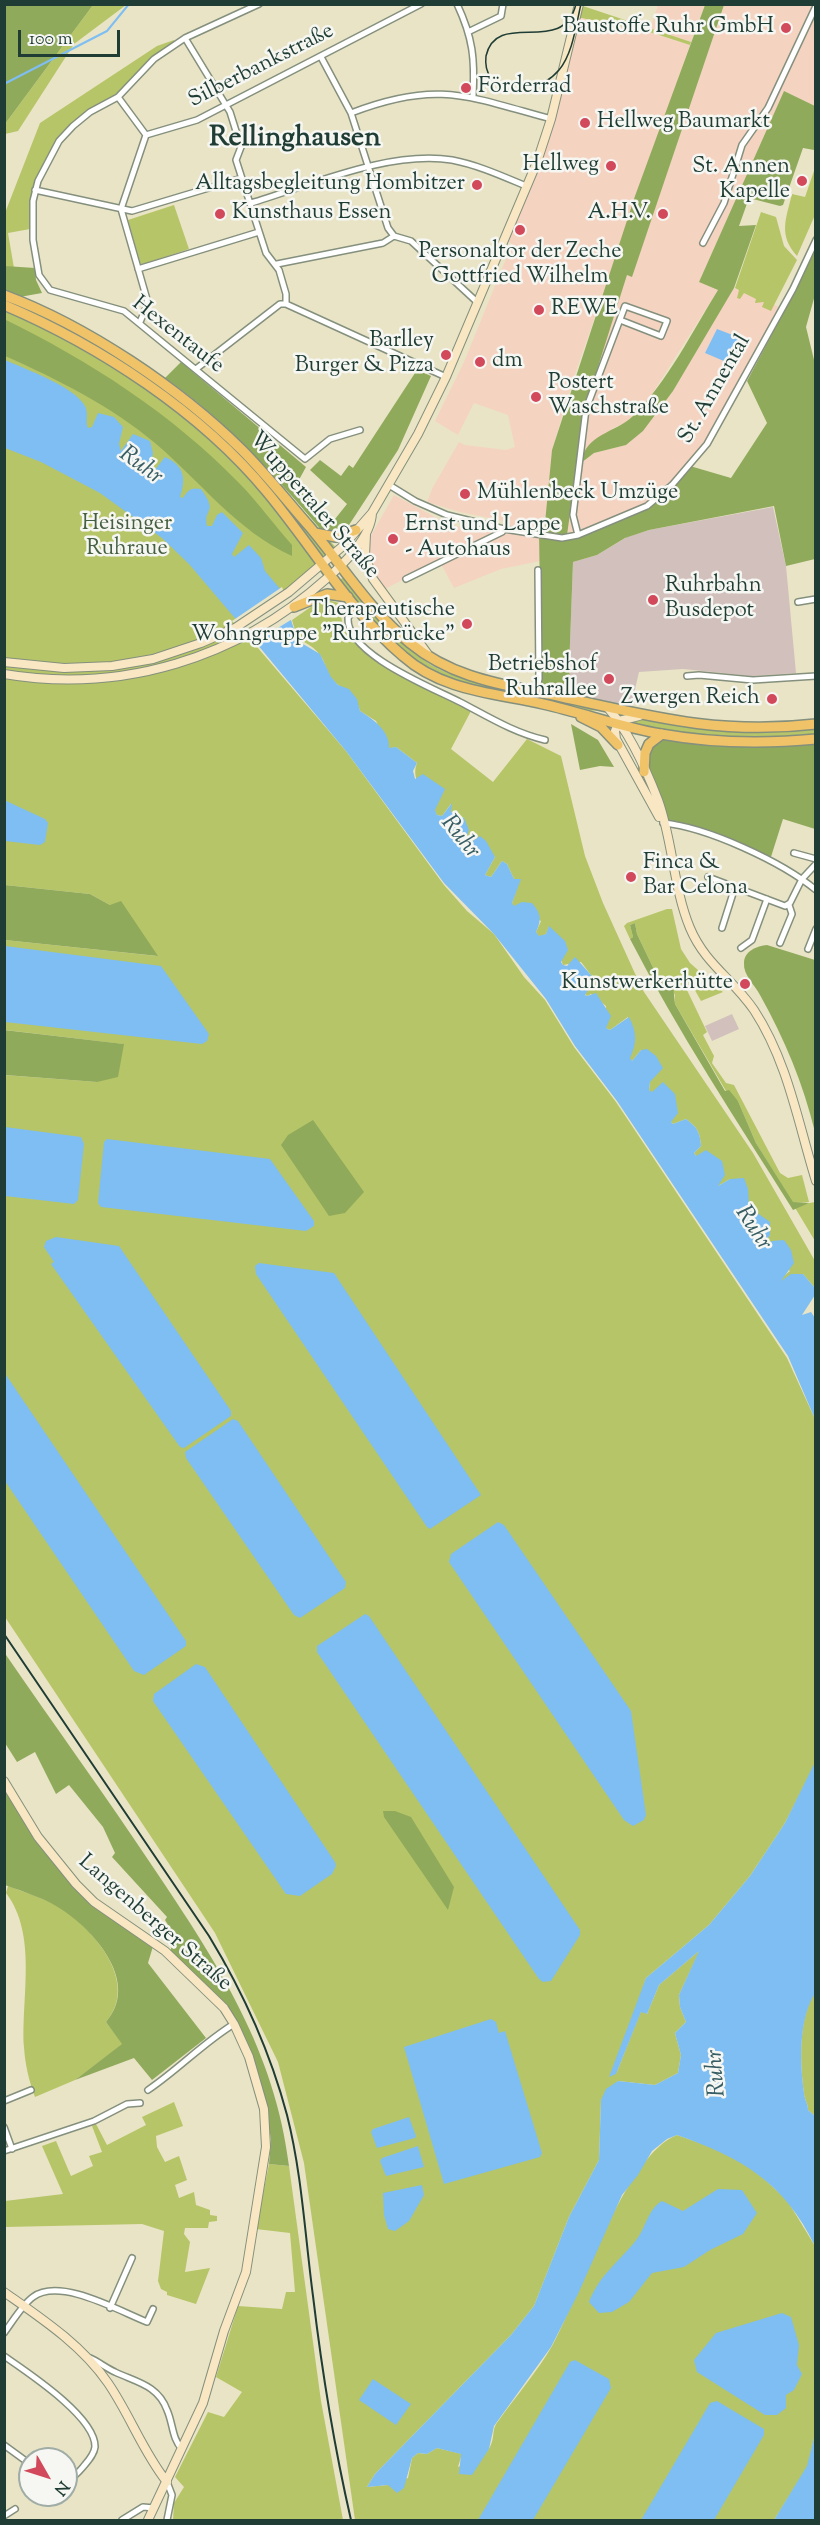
<!DOCTYPE html>
<meta charset="utf-8">
<style>
body{margin:0}
#map{position:relative;width:820px;height:2525px;overflow:hidden;background:#e9e4c6;font-family:"Sorts Mill Goudy",serif}
canvas{display:block}
.frame{position:absolute;inset:0;border:6px solid #1f3d34;pointer-events:none}
.north{position:absolute;left:18px;top:2447px;width:60px;height:60px;box-sizing:border-box;background:#f6f6f2;border:2px solid #a0aca6;border-radius:50%;rotate:129deg;font-size:16px;font-weight:700;line-height:24px;text-align:center;color:#1f3d34}
.north::after{content:'';display:block;margin:auto;width:21px;height:27px;background:#d1495b;clip-path:polygon(50% 0,100% 100%,50% 72%,0 100%)}
.scale{position:absolute;left:18px;top:30px;width:102px;height:27px;box-sizing:border-box;border:3px solid #1f3d34;border-top:0;padding-left:8px;font-size:18px;line-height:21px;white-space:nowrap;color:#1f3d34;-webkit-text-stroke:4px #f6f6f2;paint-order:stroke}
</style>
<div id="map">
<canvas width="820" height="2525"></canvas>
<div class="frame"></div>
<div class="north">N</div>
<div class="scale">100 m</div>
</div>
<script>
const g = document.querySelector('canvas').getContext('2d');
g.lineJoin = 'round';
function paint(path, color) {
  g.fillStyle = color;
  g.fill(path, 'evenodd');
}
function stroke(path, color, width, dash) {
  g.strokeStyle = color;
  g.lineWidth = width;
  g.lineCap = dash ? 'butt' : 'round';
  g.setLineDash(dash || []);
  g.stroke(path);
}
function drawText(font, color, halo, rows, align = 'center') {
  g.font = font + ' "Sorts Mill Goudy",serif';
  g.lineWidth = 5;
  g.setLineDash([]);
  g.textBaseline = 'middle';
  g.strokeStyle = halo;
  g.fillStyle = color;
  for (const [text, x, y, turn = 0] of rows) {
    g.save();
    g.translate(x, y);
    g.rotate((+turn || 0) * Math.PI / 180);
    g.textAlign = isNaN(turn) ? turn : align;
    if (halo) g.strokeText(text, 0, 0);
    g.fillText(text, 0, 0);
    g.restore();
  }
}
const built = new Path2D(`
 M658 5H705L691 42 650 29Z
 M724 5H815V106L784 91 699 282 718 290 647 402 625 423 613 428 582 463 594 453 626 445 643 431 673 391 734 288 782 308 707 444 657 499 587 532 567 535 580 435 594 378 627 275 632 276Z
 M577 17 653 33 690 45 575 374 552 450 544 533H539L540 561 501 569 454 588 441 564 504 532 509 522 460 512 427 502 433 487 459 442 465 445 506 450 515 447 508 415 474 403 458 435 435 421 464 362 512 244 504 239 537 162Z
 M394 495 446 523 476 531H496L383 590 369 557V539Z`);
const industrial = new Path2D(`
 M773 507 786 566 796 673 752 676 683 669 639 672 630 711 573 696 569 670 573 562 597 555 627 537 649 530Z
 M732 1014 739 1029 712 1041 705 1026Z`);
const green = new Path2D(`
 M93 5H126L74 44 18 131 5 134V124Z
 M580 5 691 42 690 45 653 33 577 17Z
 M174 40 175 44 151 59 119 92 91 109 59 138 44 162 32 192 30 229 8 233 14 268 5 266V213L40 123 157 46Z
 M815 168V215L797 256C778 235 786 219 792 194L805 197Z
 M174 205 189 249 141 265 128 220Z
 M761 212 776 217 784 246 797 260 771 311 762 307 764 302 755 303 756 299 744 293 740 299 737 298 739 290 735 288Z
 M5 296 54 313 208 414 278 482 339 551 246 634 346 751 444 885 467 911 494 934 524 977 545 1000 574 1047 616 1102 787 1358 815 1419 816 1762 785 1823 750 1876 709 1925 646 1978 616 2074 641 2011 647 2014 659 1985 700 1950 679 1995 680 2007 686 2022 675 2033 681 2055 678 2073 655 2085 618 2081 601 2100 599 2160 569 2217 534 2306 511 2335 375 2474 367 2487 388 2485 408 2478 412 2458 418 2453 427 2454 437 2448 462 2454 458 2467C475 2460 490 2457 493 2437 494 2429 494 2426 499 2420 516 2396 537 2372 552 2346 581 2294 625 2155 677 2135L725 2152 759 2174 787 2200 815 2246V2434L808 2466 774 2520H355L304 2163 278 2062 215 1933 5 1617 4 1075 97 1082 123 1044 5 1030V940L157 956 110 905 90 894 5 885Z
 M344 577C369 605 394 636 424 660 459 687 554 698 600 710L590 711C536 695 450 690 406 657 380 637 360 606 338 581Z
 M328 600 339 603C342 612 340 623 346 630 378 667 428 690 471 711L451 749 493 782 527 739 561 756 585 856 603 903 642 989 753 1153 815 1261V1288L803 1274 781 1282 780 1279 790 1271 760 1246 770 1235 739 1216 730 1179 718 1186 696 1156 694 1153 701 1146C700 1132 697 1127 686 1119L673 1124 671 1122 649 1090 650 1082 641 1050 632 1061 629 1058 628 1017 610 1030 606 1028V1006L591 994 587 996 585 994 591 975 581 962 563 965 549 927 546 934 539 937 536 932 541 921 513 906 512 903 520 879H514L507 864 502 861 491 877 485 875 495 857 473 840 468 844H464V818L451 812V804L442 816 437 815C430 798 409 782 417 763L396 747 388 749 376 721 360 711C354 688 346 694 333 680 326 673 326 663 320 655 307 638 299 648 292 620L315 604Z
 M641 716 682 724H815V738L750 741 639 728 624 720Z
 M667 909H672L681 949 690 963 723 992 701 1001 692 985 686 988 707 1032 703 1035 714 1056 712 1063 726 1083 734 1085 780 1173 788 1178 802 1175 809 1202 793 1203 756 1143 738 1101 726 1091 675 1004V995L667 982 659 980 637 934 635 923 630 925 633 937 630 939 624 926 627 923Z
 M815 1202V1241L794 1206Z
 M8 1886C26 1893 47 1899 64 1910 96 1933 139 1983 106 2022L123 2044 75 2080 35 2097C29 2081 25 2064 24 2047 21 1998 38 1935 6 1893Z
 M815 1992V2116L808 2110C808 2103 804 2099 804 2093 800 2063 798 2018 815 1992Z
 M174 2102 183 2126 156 2136 157 2147 165 2162 179 2156 187 2180 175 2185 179 2198 194 2192 196 2205 210 2210V2215L217 2216V2221L209 2222 208 2228H185L184 2234 190 2242 185 2272 210 2268 196 2304 167 2295V2292L161 2289 158 2281 164 2231 142 2224 5 2227V2201L63 2194 42 2146 56 2141 71 2176 93 2166 89 2156 102 2152 92 2126 96 2124 107 2145 146 2125 142 2117Z
 M269 2164 289 2166 321 2401 343 2520H173L174 2503 184 2487 175 2477 208 2412 224 2417 242 2392 216 2377 238 2306 282 2309 286 2292H295L290 2233 256 2229Z`);
const forest = new Path2D(`
 M5 4 93 5 5 124 4 5Z
 M705 5H724L632 277 627 275 585 408 567 535H577L638 512 690 466 731 478 767 423 747 381 795 291 815 246V295L806 327 816 368 815 559 786 566 774 506 649 530 625 538 597 555 573 562 569 670 573 696 537 690 540 595 539 533H544L552 450 635 196Z
 M784 91 815 106 814 150 803 148 783 205 780 206 749 198 739 226 756 225 734 288 673 391 643 431 626 445 594 453 581 463C586 433 614 434 633 416 668 381 692 332 718 290L699 282Z
 M5 266 35 268 36 280 42 293 14 298 5 295Z
 M4 319C90 361 172 414 239 483 258 502 274 525 292 545V556C237 531 200 481 155 443 111 406 57 379 5 356Z
 M181 362 306 467 295 487 335 519 347 504 310 470 320 460 341 476 349 465 353 468 417 370 431 376 398 450 349 525C341 533 335 534 323 532 275 476 226 420 165 378Z
 M571 724 598 740 614 767 600 766 580 770Z
 M661 735 712 741 815 739V829L783 819 770 860 689 826 663 823 645 759V753Z
 M5 885 90 894 110 905 121 901 158 956 5 940Z
 M635 923 637 934 659 980 673 985 675 1004 725 1091 729 1090 738 1101 756 1143 793 1202 809 1203 793 1210C737 1121 678 1032 630 939L633 937 630 925Z
 M767 945 815 960V1132C803 1083 785 1040 760 995 755 985 743 975 744 963 744 951 757 946 767 945Z
 M4 1030 124 1044 118 1077 97 1082 5 1075Z
 M313 1120 364 1192 345 1213 329 1216 281 1145 288 1135Z
 M4 1652C54 1725 106 1796 155 1870 218 1964 275 2051 289 2166L269 2164 271 2140 266 2107 237 2023 169 1953 176 1938 165 1920 167 1917 112 1857 115 1853 103 1827 69 1785 56 1794 35 1752 17 1762 5 1743Z
 M4 1782 75 1884 154 1943 148 1963 206 2038 152 2080 134 2058 75 2080 122 2044 106 2022C140 1983 96 1933 64 1911 47 1899 24 1892 5 1885Z
 M383 1811H395L411 1817 454 1887 448 1910 384 1817Z`);
const water = new Path2D(`
 M717 329 743 339 731 364 705 353Z
 M5 360C25 369 74 386 85 406 89 413 85 422 88 428L92 427 98 413 114 417 123 427 119 444 121 451 133 434 150 441 153 453 150 470 154 471 165 457C185 466 186 479 180 497L183 498C188 490 191 487 201 489 219 514 203 507 207 526H212L217 515 222 512 243 533 232 554 234 557 249 545 261 558 265 571 281 590 296 635 303 644 320 654 331 677 338 685 349 689 357 699 360 711C373 719 390 731 389 748L396 747 417 763 413 771 415 779 423 774 445 789 435 810 437 815 442 816 452 803 451 812 464 818 469 830 464 844H468L480 836 486 841 495 857 485 875 491 877 502 861 507 864 514 879H521L512 903 514 906 522 902 532 903C541 914 542 919 536 932L539 936 546 934 549 926 565 941 568 950 561 962 563 965 567 966 575 957 591 975 593 982 585 995 587 996 596 993 611 1016 606 1028 610 1030 629 1017C637 1032 637 1043 630 1058L632 1061 641 1050 647 1049 656 1056 663 1068 650 1082 649 1090 652 1092 663 1082 675 1094 678 1113 671 1122 673 1124 686 1119C697 1127 700 1132 701 1146L694 1153 696 1156 706 1150 722 1161 725 1175 718 1186 730 1179 744 1178 748 1189 749 1204 739 1215 753 1210 770 1222V1235L761 1248 772 1241 784 1240 791 1250 794 1263 781 1281 791 1274H803L815 1288V1295L802 1315 811 1312 815 1318V1419L788 1356 617 1101 575 1046 546 999 494 934 444 883 346 751 262 650 189 564 162 538 100 493 41 462 5 448Z
 M4 800 45 819 48 823 45 842 40 845 5 841Z
 M5 946 161 966 209 1034 207 1041 202 1044 5 1022Z
 M5 1127 81 1137 84 1144 78 1200 74 1204 5 1196Z
 M107 1139 270 1159 314 1221V1226L306 1231 101 1207 98 1203 104 1142Z
 M56 1237 119 1246 231 1411V1416L184 1448 180 1447 51 1264 54 1262 44 1247 46 1241Z
 M259 1263 334 1273 481 1495 430 1529 427 1527 256 1274 255 1266Z
 M4 1372 186 1641V1646L144 1675 134 1671 5 1481Z
 M233 1419 238 1421 346 1582 345 1588 300 1618 294 1615 186 1458 185 1452Z
 M498 1522 504 1525 631 1711 646 1815 644 1820 633 1826 624 1820 449 1562 451 1554Z
 M365 1614 369 1616 580 1930V1935L551 1981 543 1982 539 1979 317 1652V1646Z
 M196 1664 205 1667 335 1862 336 1866 332 1874 300 1896 286 1894 153 1701 154 1694Z
 M815 1762 816 1992C798 2018 800 2063 804 2093 804 2099 808 2103 808 2110L815 2116V2246C784 2182 742 2158 677 2135L667 2139 652 2151 638 2175 622 2195 578 2294 551 2347 494 2426 489 2449 472 2475 459 2474 461 2454 437 2448 427 2454 418 2453 412 2458 404 2488 397 2493 388 2485 367 2487 375 2474 511 2335 534 2306 569 2217 599 2160 601 2100 606 2089 618 2081 655 2085 678 2073 681 2055 675 2033 686 2022 680 2007 679 1995 699 1951 659 1985 647 2014 641 2012 616 2074 609 2077 646 1978 709 1925 750 1876 785 1823Z
 M491 2019 496 2022 499 2033 505 2031 542 2153 540 2157 444 2184 404 2047Z
 M409 2117 416 2136 415 2138 377 2148 371 2132 373 2129Z
 M418 2146 424 2167 386 2176 380 2161 382 2158Z
 M422 2185 424 2195 409 2221 395 2231 388 2229 384 2215 383 2193Z
 M718 2189 742 2190 757 2213 743 2234 710 2250 684 2267 652 2273 629 2302 612 2312 599 2313 589 2302C600 2274 619 2262 637 2239 646 2227 648 2209 662 2201L683 2211Z
 M782 2313 791 2317 799 2345 797 2365 802 2374 794 2390 786 2395V2408L777 2415H765L697 2372 694 2360 716 2333Z
 M575 2360 609 2379 611 2388 533 2520H478L570 2362Z
 M373 2379 411 2404 396 2425 359 2400Z
 M717 2401 764 2429V2435L714 2520H641L710 2403Z
 M815 2434V2520H774L807 2466Z`);
const pier = new Path2D(`
 M282 587 294 618 252 644 232 621Z`);
const stream = new Path2D(`
 M4 84 107 31 129 4`);
const street = new Path2D(`
 M259 4 185 38 154 59 118 97 90 112 73 126 59 141 38 181 33 201V240L39 275 50 290 124 311 305 459 330 439 360 430
 M457 4C473 38 475 59 473 96
 M470 31 501 16 503 4
 M185 38 230 112 241 147 236 160 266 253 279 270 286 294V304
 M321 57 351 113 388 228 394 236 411 241 477 302
 M118 97 146 135 121 209 148 303 140 322
 M351 113C437 80 467 96 551 119
 M146 135 197 120 421 4
 M35 190 132 211 242 178
 M251 203C311 185 390 150 452 160 478 165 502 176 526 186
 M703 243 724 203 742 145 768 108 816 6
 M277 264 383 243 394 236
 M138 269 259 232
 M286 304 446 377
 M196 369 280 304H286
 M389 485 415 501 447 515 504 529 562 538 578 535 647 506 672 485 707 444 793 289 816 240
 M578 535 573 515 586 409 625 306 667 321 661 336 620 320
 M406 579 502 532 504 529
 M798 602 816 599
 M356 607 348 618C346 654 433 688 460 702 487 716 514 733 545 740
 M687 676 699 675 753 680 816 676
 M536 692 539 679 538 570
 M663 823C707 827 782 862 816 890
 M794 853 816 859
 M708 877 785 906 790 903 802 879
 M802 879 816 864
 M722 928 735 887
 M780 943 792 914 789 905
 M741 948 752 940 767 899
 M808 949 816 929
 M148 2090C179 2069 203 2043 234 2024
 M4 2101 31 2090
 M4 2127 12 2149
 M4 2151 94 2121 127 2104 140 2103
 M110 2308 132 2258
 M4 2333C13 2321 22 2305 33 2297 60 2277 119 2311 147 2322L153 2309
 M4 2356C27 2372 96 2417 95 2447 94 2455 88 2461 83 2467 78 2473 73 2478 66 2482
 M90 2358C99 2362 106 2368 115 2372 136 2382 158 2385 167 2410 173 2423 172 2439 182 2449
 M4 2445 30 2464
 M167 2482 172 2495 167 2520
 M4 2516 15 2509
 M122 2520 143 2507 154 2508`);
const secondary = new Path2D(`
 M366 534 365 556 373 579 427 653
 M4 662 64 668 112 666 153 659 201 643 235 628 289 592 343 546 372 513 418 434 446 377 537 162 551 119 579 4
 M4 674C122 694 238 658 326 579 344 564 371 537 372 513
 M608 708C630 733 646 769 658 800 673 841 673 887 690 928 705 964 733 979 754 1010 788 1062 798 1123 816 1181
 M639 716 619 721 615 731 616 739 659 817
 M4 1781 38 1837 76 1884 94 1902 165 1951 224 2008 234 2024 249 2057 264 2109 266 2147 246 2272 224 2331 203 2403 148 2520
 M4 2292C41 2318 82 2345 108 2383 130 2415 143 2452 167 2482`);
const primary = new Path2D(`
 M4 295C87 326 179 388 242 450 266 474 287 501 309 526 342 565 370 611 410 643 455 680 507 685 562 697 653 717 721 735 816 724
 M4 305C100 346 201 412 267 492 312 546 349 610 403 656 442 691 495 693 543 704 583 713 621 727 661 734 711 743 764 744 816 739
 M315 533 336 537 356 530
 M294 607 327 594 348 597
 M581 717 601 727 618 745
 M644 772 645 753 649 744 662 734`);
const tram = new Path2D(`
 M576 4C563 58 497 8 486 56 485 64 486 71 491 78 508 101 543 89 559 70 573 53 576 25 581 4`);
const rail = new Path2D(`
 M4 1634 209 1936C243 1992 270 2051 287 2115 302 2174 305 2236 313 2296 322 2372 334 2446 351 2520`);
const markers = [
 [786,28,6,"#d1495b"],
 [466,88,6,"#d1495b"],
 [585,123,6,"#d1495b"],
 [611,166,6,"#d1495b"],
 [802,181,6,"#d1495b"],
 [477,185,6,"#d1495b"],
 [220,214,6,"#d1495b"],
 [663,214,6,"#d1495b"],
 [520,230,6,"#d1495b"],
 [539,310,6,"#d1495b"],
 [446,355,6,"#d1495b"],
 [480,362,6,"#d1495b"],
 [536,397,6,"#d1495b"],
 [465,494,6,"#d1495b"],
 [393,539,6,"#d1495b"],
 [653,600,6,"#d1495b"],
 [467,624,6,"#d1495b"],
 [609,679,6,"#d1495b"],
 [772,699,6,"#d1495b"],
 [631,877,6,"#d1495b"],
 [745,984,6,"#d1495b"]
];
const poiNames = [
 ["Baustoffe Ruhr GmbH",774,28],
 ["Förderrad",478,88,"left"],
 ["Hellweg Baumarkt",597,123,"left"],
 ["Hellweg",599,166],
 ["St. Annen",790,168],
 ["Kapelle",790,193],
 ["Alltagsbegleitung Hombitzer",465,185],
 ["Kunsthaus Essen",232,214,"left"],
 ["A.H.V.",651,214],
 ["Personaltor der Zeche",520,253,"center"],
 ["Gottfried Wilhelm",520,278,"center"],
 ["REWE",551,310,"left"],
 ["Barlley",434,342],
 ["Burger & Pizza",434,367],
 ["dm",492,362,"left"],
 ["Postert",548,384,"left"],
 ["Waschstraße",548,409,"left"],
 ["Mühlenbeck Umzüge",477,494,"left"],
 ["Ernst und Lappe",405,526,"left"],
 ["- Autohaus",405,551,"left"],
 ["Ruhrbahn",665,587,"left"],
 ["Busdepot",665,612,"left"],
 ["Therapeutische",455,611],
 ["Wohngruppe \"Ruhrbrücke\"",455,636],
 ["Betriebshof",597,666],
 ["Ruhrallee",597,691],
 ["Zwergen Reich",760,699],
 ["Finca &",643,864,"left"],
 ["Bar Celona",643,889,"left"],
 ["Kunstwerkerhütte",733,984]
];
const streetNames = [
 ["Silberbankstraße",262,67,-27],
 ["Hexentaufe",177,336,38],
 ["St. Annental",716,390,-60],
 ["Wuppertaler Straße",313,506,49],
 ["Langenberger Straße",154,1924,41]
];
const parkNames = [
 ["Heisinger",127,525],
 ["Ruhraue",127,550]
];
const waterNames = [
 ["Ruhr",140,467,36],
 ["Ruhr",459,838,51],
 ["Ruhr",752,1229,57],
 ["Ruhr",718,2073,-94]
];
const districtNames = [
 ["Rellinghausen",295,140]
];
paint(built, '#f5d3c1');
paint(industrial, '#d1c0bc');
paint(green, '#b6c567');
paint(forest, '#90aa5c');
paint(water, '#7ebef3');
paint(pier, '#e9e4c6');
stroke(stream, '#7ebef3', 2);
stroke(street, '#84907d', 8);
stroke(secondary, '#84907d', 10);
stroke(primary, '#84907d', 12);
stroke(street, '#fff', 5);
stroke(secondary, '#f9e7c3', 8);
stroke(primary, '#f0c369', 9);
stroke(tram, '#1f3d34', 1.5);
stroke(rail, '#1f3d34', 2);
for (const [x, y, r, color] of markers) {
  const dot = new Path2D();
  dot.arc(x, y, r, 0, 2 * Math.PI);
  g.fillStyle = color;
  g.fill(dot);
  stroke(dot, '#f6f6f2', 2);
}
drawText('22px', '#1f3d34', '#f6f6f2', poiNames, 'right');
drawText('22px', '#1f3d34', '#f6f6f2', streetNames);
drawText('22px', '#455f41', '#f6f6f2', parkNames);
drawText('italic 24px', '#375d64', '#f6f6f2', waterNames);
drawText('bold 28px', '#1f3d34', '#f6f6f2', districtNames);
</script>
